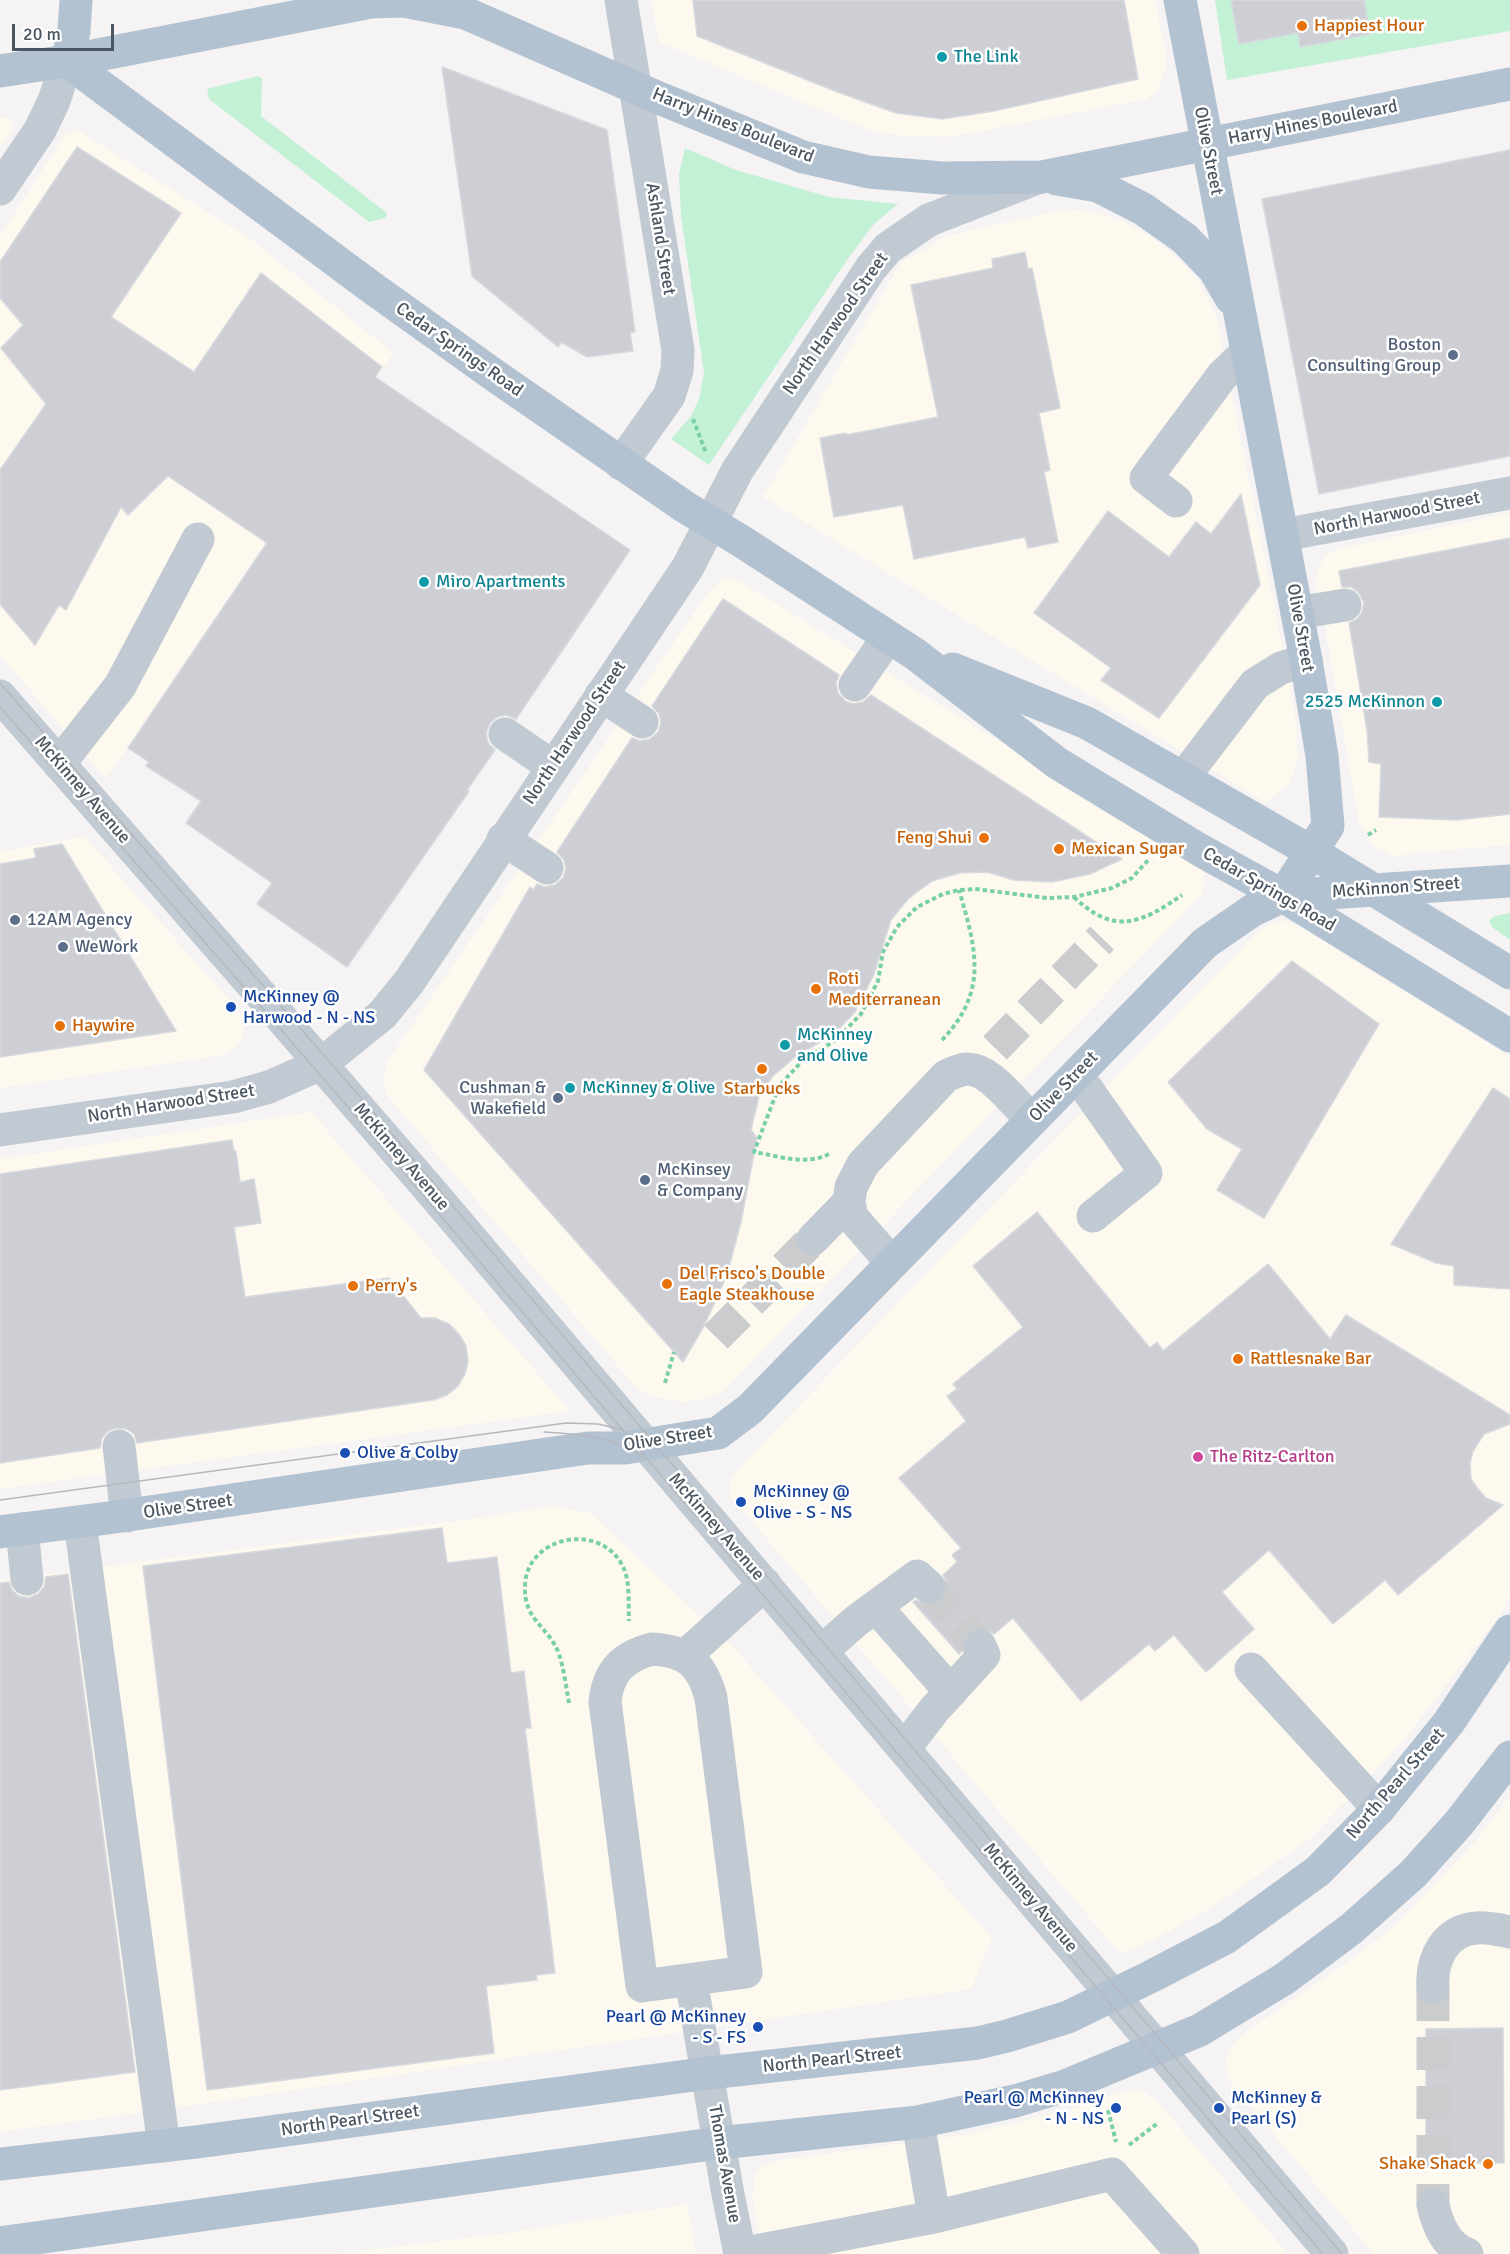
<!DOCTYPE html>
<style>
body{margin:0}
#map{position:relative;width:1510px;height:2254px;overflow:hidden;background:#f5f3f3;font-family:Signika,sans-serif}
canvas{display:block}
.scale{position:absolute;left:12px;top:24px;width:102px;height:27px;box-sizing:border-box;border:3px solid #4a5661;border-top:0;padding-left:8px;font-size:18px;line-height:21px;white-space:nowrap;color:#4a5661;-webkit-text-stroke:4px #fff;paint-order:stroke}
</style>
<div id="map">
<canvas width="1510" height="2254"></canvas>
<div class="scale">20 m</div>
</div>
<script>
const g = document.querySelector('canvas').getContext('2d');
g.lineJoin = 'round';
function paint(path, color) {
  g.fillStyle = color;
  g.fill(path, 'evenodd');
}
function stroke(path, color, width, dash) {
  g.strokeStyle = color;
  g.lineWidth = width;
  g.lineCap = dash ? 'butt' : 'round';
  g.setLineDash(dash || []);
  g.stroke(path);
}
function drawText(font, color, halo, rows, align = 'center') {
  g.font = font + ' Signika,sans-serif';
  g.lineWidth = 5;
  g.setLineDash([]);
  g.textBaseline = 'middle';
  g.strokeStyle = halo;
  g.fillStyle = color;
  for (const [text, x, y, turn = 0] of rows) {
    g.save();
    g.translate(x, y);
    g.rotate((+turn || 0) * Math.PI / 180);
    g.textAlign = isNaN(turn) ? turn : align;
    if (halo) g.strokeText(text, 0, 0);
    g.fillText(text, 0, 0);
    g.restore();
  }
}
const commercial = new Path2D(`
 M651 0H1155L1167 62 1158 90 1147 99 950 137 903 136 874 132 659 42Z
 M0 118H7L13 124V128L0 147Z
 M77 130 249 238 393 353 106 779 0 655V236L65 135Z
 M1065 209 1093 212 1124 222 1151 237 1184 264 1198 281 1216 316 1294 705 1298 757 1289 785 1265 802 763 497 901 262 950 235Z
 M1510 513V845L1414 853 1393 857 1374 846 1359 823 1324 621 1315 581 1318 568 1326 556 1338 549Z
 M728 578 741 582 1073 787 1202 870 1205 878 1202 894 723 1392 704 1399 683 1402 649 1396 634 1385 390 1099 385 1090 383 1079 387 1062 709 591 723 579Z
 M84 836 238 1010 243 1020 244 1030 241 1040 235 1048 227 1053 218 1056 0 1088V852Z
 M1275 921H1287L1305 930 1510 1057V1596L1500 1615 1403 1741 1311 1838 1217 1904 1156 1939 1123 1953 1112 1944 731 1497 729 1483 739 1468 1129 1063 1259 931Z
 M311 1112 570 1411 0 1489V1159Z
 M551 1506 590 1513 733 1647 992 1938 971 1989 208 2103 0 2132V1580L479 1518Z
 M1510 1796V2254H1374L1230 2082 1226 2063 1228 2054 1234 2043 1243 2034 1342 1966 1392 1928 1476 1841Z
 M1133 2090 1144 2092 1157 2101 1288 2254H763L752 2195 756 2174 759 2169 774 2161 964 2135 1068 2110 1105 2097Z
 M687 2204 696 2254H335L508 2233Z`);
const green = new Path2D(`
 M1215 0H1510V31L1227 80Z
 M258 76 262 79 261 116 387 213 385 218 369 222 209 99 207 89Z
 M685 148 736 170 829 197 898 204 873 225 847 260 709 465 671 439 691 416 699 399 704 373 681 216 679 174Z
 M1510 913V940L1492 927 1489 921 1495 916Z`);
const building = new Path2D(`
 M693 0H1124L1138 79 994 111 942 119 896 113 835 91 697 36Z
 M1231 0H1364L1370 34 1300 47 1298 33 1239 44Z
 M442 67 607 130 635 332 630 333 633 351 587 357 561 342 558 347 472 276Z
 M77 147 181 213 111 317 194 372 261 273 382 367 375 377 630 550 516 719 506 715 497 717 490 723 486 733 488 743 495 750 467 790 469 791 347 967 257 904 272 883 186 823 201 801 146 766 149 762 128 748 267 543 168 476 128 515 121 507 66 610 59 605 35 645 0 604V470L46 404 1 348 23 325 0 298V262Z
 M1510 150V456L1319 494 1262 199Z
 M1025 252 1028 269 1032 268 1060 408 1039 413 1050 470 1044 472 1058 542 1028 548 1025 537 914 559 903 505 834 517 820 438 846 433V435L938 417 911 285 993 268 992 259Z
 M1241 494 1260 585 1159 718 1101 680 1111 668 1034 613 1108 511 1169 557 1196 522 1211 534Z
 M1510 538V814L1457 820 1379 817 1381 764 1369 762 1367 730 1349 623 1357 619 1362 612 1364 603 1359 593 1351 587H1342L1339 571Z
 M723 599 839 675 836 683 838 693 845 701 853 704 863 702 871 695 1122 859 1090 874 1052 882 1014 880 987 872 959 873 932 881 909 898 891 920 874 974 855 1012 836 1032 794 1058 773 1076 759 1096 751 1130 757 1138 741 1222 727 1275 704 1326 683 1362 424 1070 530 887 533 890 537 884 545 887 555 885 563 878 566 869 564 860 557 852 632 738 640 741 650 739 658 732 661 723 659 714 652 706Z
 M62 844 176 1031 0 1057V864L36 858 34 849Z
 M1292 961 1379 1024 1264 1218 1217 1190 1242 1149 1207 1129 1168 1082Z
 M1493 1088 1510 1099V1289L1454 1285V1266L1436 1263 1391 1244Z
 M232 1140 234 1151H236L240 1182 254 1179 261 1223 234 1227 245 1297 389 1278 421 1318H435L449 1324 459 1334 466 1346 468 1361 465 1374 457 1387 447 1395 433 1400 137 1443 134 1434 127 1429 116 1428 108 1431 102 1438 100 1448 0 1463V1174Z
 M1037 1212 1150 1348 1157 1342 1163 1351 1268 1264 1330 1339 1346 1315 1510 1415V1424L1484 1434 1473 1451 1470 1463 1471 1479 1478 1489 1486 1498 1503 1505 1398 1595 1385 1580 1333 1624 1269 1550 1222 1592 1254 1629 1206 1672 1174 1635 1155 1651 1149 1644 1081 1701 1013 1618 994 1634 983 1627 972 1629 965 1635 961 1643 962 1651 959 1654 913 1602 916 1600 924 1605H934L943 1599 947 1590V1582L943 1575 957 1562 952 1555 961 1548 899 1478 966 1421 947 1396 957 1389 953 1384 1023 1327 973 1266Z
 M442 1528 447 1563 497 1557 511 1673 524 1671 531 1728H525L555 1973 536 1975 537 1980 486 1986 494 2053 207 2090 143 1566Z
 M68 1574 135 2072 0 2090V1583L9 1582 12 1590 19 1596 29 1598 38 1594 44 1587 46 1577Z
 M1503 2028 1504 2163H1426V2029Z`);
const minorTunnel = new Path2D(`
 M995 1048 1102 938
 M716 1337 813 1239
 M929 1587 980 1646
 M1433 1988V2205`);
const path = new Path2D(`
 M693 419 706 453
 M1368 835 1376 830
 M1074 897C1114 936 1142 923 1182 895
 M942 1040C989 991 976 948 959 890
 M829 1154C806 1166 779 1156 754 1152L779 1086 804 1059 836 1040 861 1014 878 981 883 952 897 927 917 907 943 894 959 890 975 889 1047 898 1074 897 1112 888 1132 878 1149 859
 M665 1383 674 1352
 M569 1703C566 1687 564 1669 559 1654 549 1626 523 1621 525 1585 527 1537 597 1522 621 1563 631 1579 628 1602 629 1621
 M1108 2110 1116 2142
 M1129 2145 1158 2123`);
const minor = new Path2D(`
 M0 189 40 130 54 101 67 61
 M621 464 669 396 677 371 678 350 621 0
 M1176 501 1146 478 1222 376 1247 352
 M1283 535 1510 493
 M1297 613 1345 605
 M855 685 888 637
 M601 695 642 722
 M0 696 276 1012 429 1189 1332 2254
 M505 734 552 766
 M59 764 120 686 198 539
 M1183 778 1255 684 1281 668 1306 660
 M503 839 547 868
 M1077 1075 1146 1173 1093 1216
 M0 1130 233 1097 269 1087 321 1064 382 1015 409 982 688 567 737 471 871 268 888 248 929 220 1037 178
 M813 1239 849 1202
 M892 1263 852 1217 849 1202 851 1187 863 1164 946 1076C955 1072 964 1067 974 1070 993 1074 1018 1106 1031 1120
 M119 1446 127 1516
 M80 1522 164 2146
 M22 1529 27 1579
 M876 1607 951 1692
 M652 1649C688 1651 702 1664 711 1698L746 1972 642 1986 605 1702C608 1671 623 1657 652 1649Z
 M822 1651 856 1621 917 1576 929 1587
 M685 1656 765 1584
 M1251 1669 1379 1809
 M904 1749 934 1710 984 1655 980 1646
 M691 1980 727 2189 740 2254
 M1433 1988C1431 1959 1445 1930 1477 1928 1488 1927 1500 1930 1510 1932
 M918 2122 934 2217
 M1433 2205C1438 2226 1446 2246 1467 2254
 M740 2254 934 2217 1112 2174 1183 2254`);
const major = new Path2D(`
 M67 61 371 287 494 375 685 507 741 541 915 654 1057 763 1200 850 1283 896 1510 1036
 M67 61 74 31 76 0
 M0 71 67 61 371 2 404 1 465 13 659 98 803 157 869 172 942 178 1042 177 1510 84
 M1057 179 1098 186 1143 209 1184 238 1214 269 1231 298
 M953 669 1087 723 1310 851 1510 973
 M1283 896 1510 881
 M0 1532 108 1518 588 1448H625L718 1433 750 1409 1205 943 1253 910 1283 896 1328 826 1322 756 1306 660 1180 0
 M0 2164 196 2142 709 2073 978 2043 1007 2036 1068 2017 1152 1976 1227 1937 1318 1871 1379 1809 1449 1722 1510 1631
 M0 2243 719 2143 918 2122 1015 2101 1065 2086 1200 2030 1284 1979 1351 1929 1413 1874 1459 1823 1510 1757`);
const tram = new Path2D(`
 M0 683 374 1113 1342 2254
 M0 707 349 1108 1323 2254
 M544 1432C579 1434 610 1436 641 1456
 M0 1500 566 1423 598 1424 623 1430`);
const markers = [
 [1302,26,6,"#e8710a"],
 [942,57,6,"#0f9aa8"],
 [1453,355,6,"#5c6f8a"],
 [424,582,6,"#0f9aa8"],
 [1437,702,6,"#0f9aa8"],
 [984,838,6,"#e8710a"],
 [1059,849,6,"#e8710a"],
 [15,920,6,"#5c6f8a"],
 [63,947,6,"#5c6f8a"],
 [816,989,6,"#e8710a"],
 [231,1007,6,"#1a4fb4"],
 [60,1026,6,"#e8710a"],
 [785,1045,6,"#0f9aa8"],
 [762,1069,6,"#e8710a"],
 [570,1088,6,"#0f9aa8"],
 [558,1098,6,"#5c6f8a"],
 [645,1180,6,"#5c6f8a"],
 [667,1284,6,"#e8710a"],
 [353,1286,6,"#e8710a"],
 [1238,1359,6,"#e8710a"],
 [345,1453,6,"#1a4fb4"],
 [1198,1457,6,"#d1479c"],
 [741,1502,6,"#1a4fb4"],
 [758,2027,6,"#1a4fb4"],
 [1116,2108,6,"#1a4fb4"],
 [1219,2108,6,"#1a4fb4"],
 [1488,2164,6,"#e8710a"]
];
const foodNames = [
 ["Happiest Hour",1314,26],
 ["Feng Shui",972,838,"right"],
 ["Mexican Sugar",1071,849],
 ["Roti",828,979],
 ["Mediterranean",828,1000],
 ["Haywire",72,1026],
 ["Starbucks",762,1089,"center"],
 ["Del Frisco's Double",679,1274],
 ["Eagle Steakhouse",679,1295],
 ["Perry's",365,1286],
 ["Rattlesnake Bar",1250,1359],
 ["Shake Shack",1476,2164,"right"]
];
const cultureNames = [
 ["The Link",954,57],
 ["Miro Apartments",436,582],
 ["2525 McKinnon",1425,702,"right"],
 ["McKinney",797,1035],
 ["and Olive",797,1056],
 ["McKinney & Olive",582,1088]
];
const streetNames = [
 ["Harry Hines Boulevard",1313,123,-11],
 ["Harry Hines Boulevard",733,126,22],
 ["Olive Street",1208,151,79],
 ["Ashland Street",660,239,81],
 ["North Harwood Street",836,324,-55],
 ["Cedar Springs Road",459,350,35],
 ["North Harwood Street",1397,514,-11],
 ["Olive Street",1300,628,80],
 ["North Harwood Street",575,733,-56],
 ["McKinney Avenue",82,790,49],
 ["McKinnon Street",1396,888,-4],
 ["Cedar Springs Road",1269,890,30],
 ["Olive Street",1064,1087,-46],
 ["North Harwood Street",171,1104,-9],
 ["McKinney Avenue",401,1157,49],
 ["Olive Street",668,1439,-9],
 ["Olive Street",188,1507,-8],
 ["McKinney Avenue",716,1527,49],
 ["North Pearl Street",1396,1784,-49],
 ["McKinney Avenue",1030,1898,50],
 ["North Pearl Street",832,2060,-6],
 ["North Pearl Street",350,2121,-8],
 ["Thomas Avenue",724,2164,80]
];
const serviceNames = [
 ["Boston",1441,345,"right"],
 ["Consulting Group",1441,366,"right"],
 ["12AM Agency",27,920],
 ["WeWork",75,947],
 ["Cushman &",546,1088,"right"],
 ["Wakefield",546,1109,"right"],
 ["McKinsey",657,1170],
 ["& Company",657,1191]
];
const transitNames = [
 ["McKinney @",243,997],
 ["Harwood - N - NS",243,1018],
 ["Olive & Colby",357,1453],
 ["McKinney @",753,1492],
 ["Olive - S - NS",753,1513],
 ["Pearl @ McKinney",746,2017,"right"],
 ["- S - FS",746,2038,"right"],
 ["Pearl @ McKinney",1104,2098,"right"],
 ["- N - NS",1104,2119,"right"],
 ["McKinney &",1231,2098],
 ["Pearl (S)",1231,2119]
];
const hotelNames = [
 ["The Ritz-Carlton",1210,1457]
];
paint(commercial, '#fdf9ef');
paint(green, '#c3f1d5');
paint(building, '#cdcfd5');
stroke(building, '#d7d9de', 1.5);
stroke(minorTunnel, '#caccce', 33, [33, 16]);
stroke(path, '#7ad0a6', 4, [4.5, 3]);
stroke(minor, '#c1cad2', 33);
stroke(major, '#b3c2d1', 33);
stroke(tram, '#b5b8bd', 1.5);
for (const [x, y, r, color] of markers) {
  const dot = new Path2D();
  dot.arc(x, y, r, 0, 2 * Math.PI);
  g.fillStyle = color;
  g.fill(dot);
  stroke(dot, '#fff', 2);
}
drawText('18px', '#c56008', '#fff', foodNames, 'left');
drawText('18px', '#0d838f', '#fff', cultureNames, 'left');
drawText('18px', '#4a5661', '#fff', streetNames);
drawText('18px', '#4e5e75', '#fff', serviceNames, 'left');
drawText('18px', '#164399', '#fff', transitNames, 'left');
drawText('18px', '#b23c85', '#fff', hotelNames, 'left');
</script>
